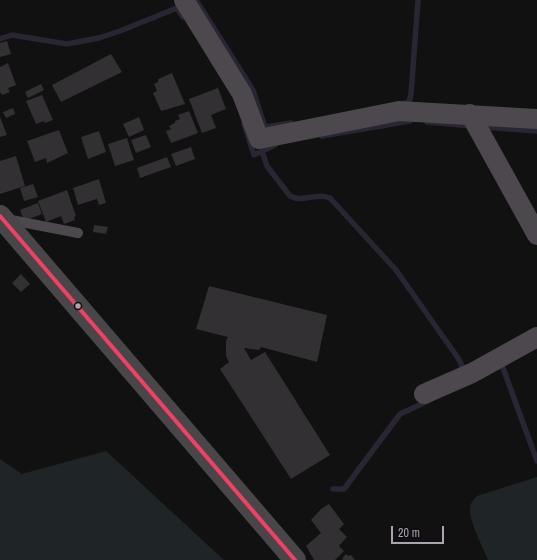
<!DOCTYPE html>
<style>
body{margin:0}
#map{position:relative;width:537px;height:560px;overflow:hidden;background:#111;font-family:"Archivo Narrow",sans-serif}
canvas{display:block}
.scale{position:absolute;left:391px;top:526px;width:53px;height:18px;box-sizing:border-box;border:2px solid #ada2b2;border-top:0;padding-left:5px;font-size:12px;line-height:14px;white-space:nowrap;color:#ada2b2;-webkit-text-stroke:3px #0d0b0d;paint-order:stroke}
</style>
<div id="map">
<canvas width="537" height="560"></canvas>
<div class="scale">20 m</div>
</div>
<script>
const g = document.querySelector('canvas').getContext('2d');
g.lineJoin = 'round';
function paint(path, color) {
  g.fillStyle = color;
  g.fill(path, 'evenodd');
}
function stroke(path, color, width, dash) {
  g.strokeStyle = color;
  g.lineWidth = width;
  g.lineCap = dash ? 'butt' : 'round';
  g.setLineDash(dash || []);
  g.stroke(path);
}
const green = new Path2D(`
 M106 451 224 560H0V459L22 474Z
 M537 477V560H488C483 547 468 520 470 506 471 502 475 499 477 496Z`);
const stream = new Path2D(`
 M196 0 253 90 265 127 291 123
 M0 39 12 35 67 44 99 38 120 31 177 8 183 17
 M402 104 409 102 411 94 418 0
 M427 122 472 126
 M244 124 254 155 275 145
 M483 127 537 131
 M322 136 410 121
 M262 151 267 166 290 196C303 203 317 192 330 198L396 270 458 358 463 368
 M499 362 503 368 537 461
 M333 489H344L400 414 428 401`);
const building = new Path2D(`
 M7 41 11 54 0 57V43Z
 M111 54 122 72 61 102 52 85Z
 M8 63 16 85 8 88 10 92 2 95 0 92V67Z
 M172 73 185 104 161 111 153 93 157 91 154 84 158 82V79Z
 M41 84 44 90 28 98 25 92Z
 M218 88 226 109 211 115 216 128 202 133 189 99Z
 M42 95 53 120 45 123 44 121 36 124 26 101Z
 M13 108 15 114 6 118 3 112Z
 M189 111 198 133 171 143 166 131 171 129 169 126 175 123V121L180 119 178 115Z
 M0 117 7 135 0 137Z
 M139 117 144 130 129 137 123 124Z
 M59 130 68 153 47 163 46 158 35 162 27 141Z
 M99 131 106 152 88 159 81 137Z
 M146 135 151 147 136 153 131 140Z
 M127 138 134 160 115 166 108 144Z
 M191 147 195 159 176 166 171 154Z
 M16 156 25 186 0 194V161Z
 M167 157 171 167 140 178 137 168Z
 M99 179 106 203 99 205 97 199 78 205 73 188Z
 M33 184 38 197 24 201 20 188Z
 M67 190 76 216 74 217 75 220 64 224 61 216 46 222 38 201Z
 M38 203 42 214 24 221 20 210Z
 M94 225 108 227 106 234 93 232Z
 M21 274 30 284 21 292 12 283Z
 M209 286 327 315 317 362 261 347 259 350 244 348 251 360 265 352 330 455 291 479 220 369 229 362 226 356V341L228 337 196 329Z
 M329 504 344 524 339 529 347 537 339 546 344 551 335 560H314L306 546 321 533 311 520 321 509Z
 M346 554 348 556 351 555 355 560H343V557Z`);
const service = new Path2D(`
 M6 219 78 233`);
const minor = new Path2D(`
 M184 0 242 94 259 139 399 111 537 119
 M470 114 537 235
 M424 394 472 373 537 337`);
const secondary = new Path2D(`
 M0 216 295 560`);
const bus1 = new Path2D(`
 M0 216 295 560`);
const markers = [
 [78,306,3.5,"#ada2b2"]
];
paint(green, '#1f2526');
stroke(stream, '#2a2532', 5.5);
paint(building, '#323032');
stroke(service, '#4c484d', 10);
stroke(minor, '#4c484d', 20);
stroke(secondary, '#494649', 22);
stroke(bus1, '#f24062', 4);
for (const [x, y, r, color] of markers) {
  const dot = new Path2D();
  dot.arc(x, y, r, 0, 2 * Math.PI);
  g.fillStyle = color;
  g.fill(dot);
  stroke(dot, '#0d0b0d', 1.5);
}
</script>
